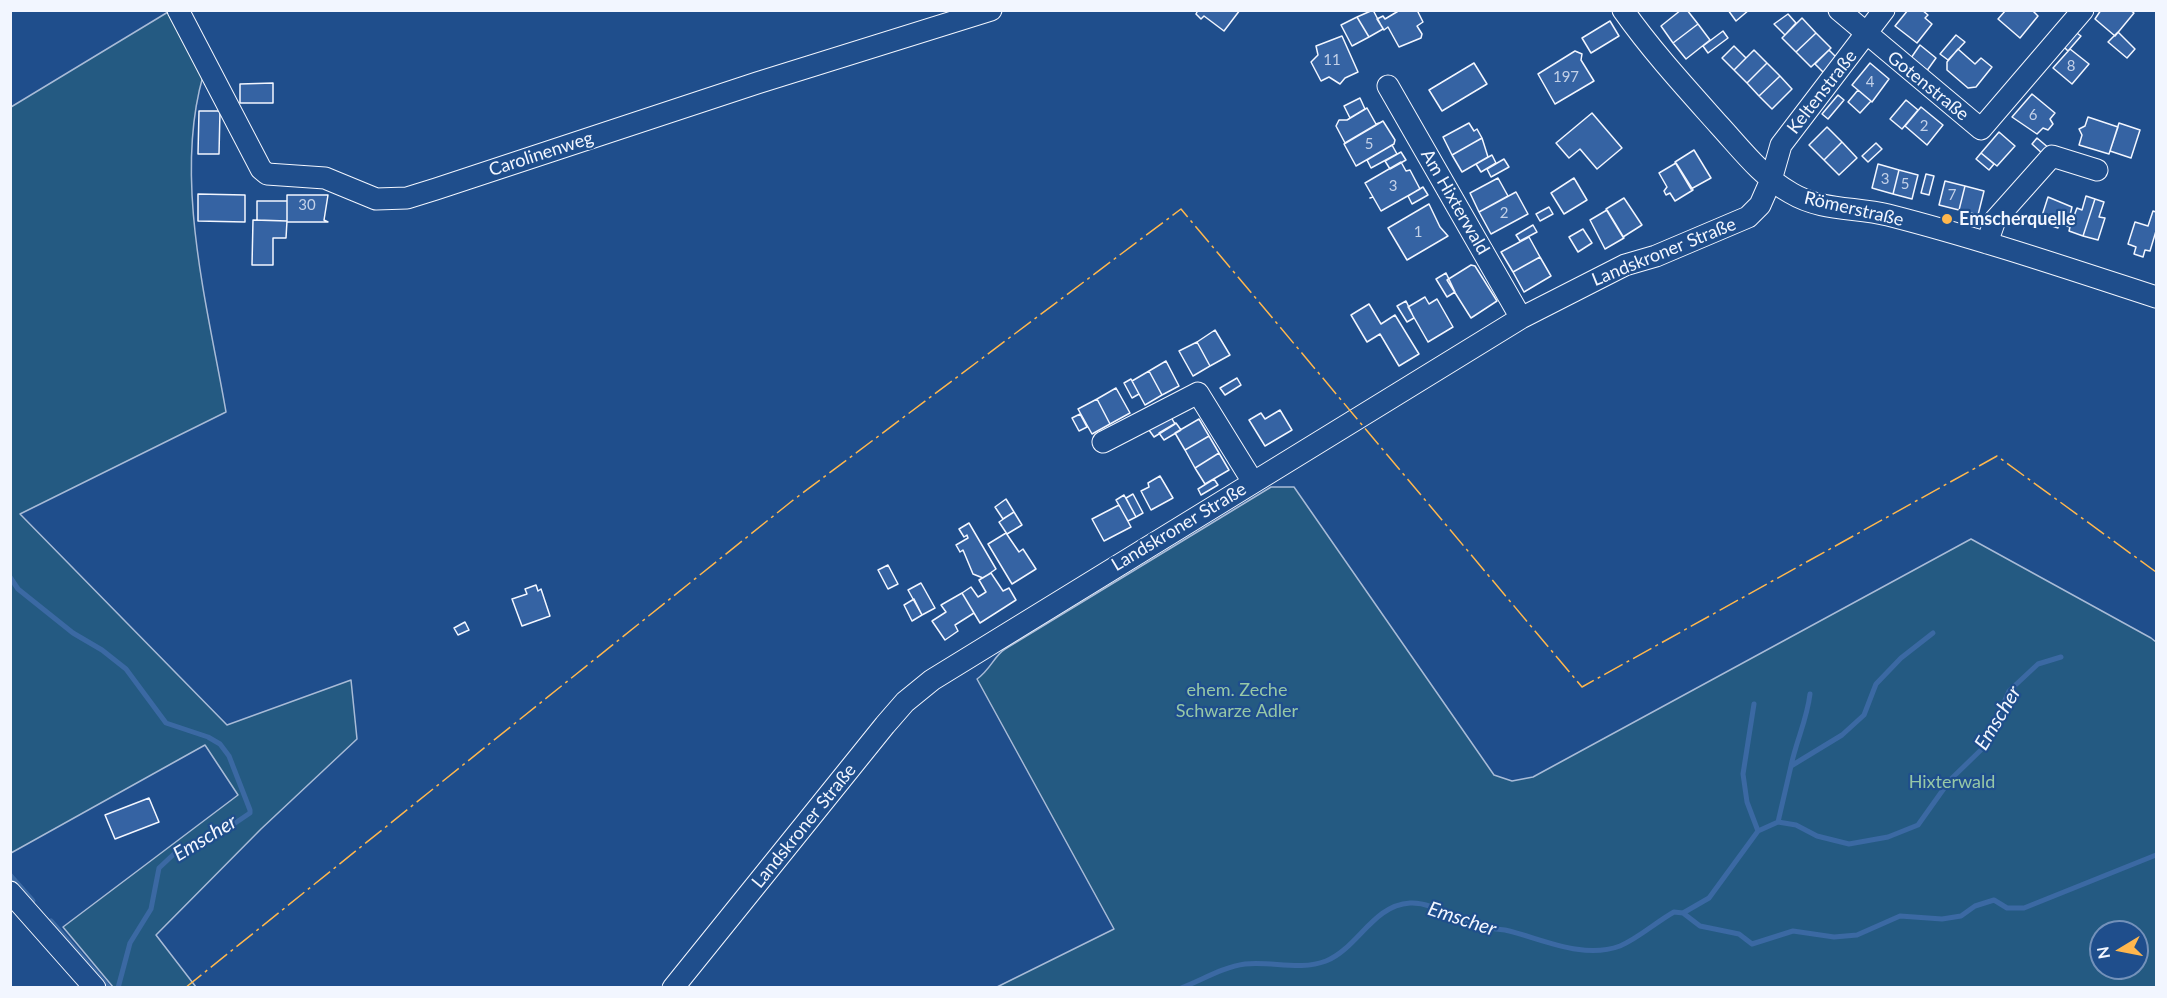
<!DOCTYPE html>
<meta charset="utf-8">
<style>
body{margin:0}
#map{position:relative;width:2167px;height:998px;overflow:hidden;background:#1f4e8c;font-family:Lato,sans-serif}
canvas{display:block}
.frame{position:absolute;inset:0;border:12px solid #f2f6ff;pointer-events:none}
.north{position:absolute;left:2089px;top:920px;width:60px;height:60px;box-sizing:border-box;background:#1f4e8c;border:2px solid #7391ba;border-radius:50%;rotate:260deg;font-size:16px;font-weight:700;line-height:24px;text-align:center;color:#f2f6ff}
.north::after{content:'';display:block;margin:auto;width:21px;height:27px;background:#ffb74d;clip-path:polygon(50% 0,100% 100%,50% 72%,0 100%)}
</style>
<div id="map">
<canvas width="2167" height="998"></canvas>
<div class="frame"></div>
<div class="north">N</div>
</div>
<script>
const g = document.querySelector('canvas').getContext('2d');
g.lineJoin = 'round';
function paint(path, color) {
  g.fillStyle = color;
  g.fill(path, 'evenodd');
}
function stroke(path, color, width, dash) {
  g.strokeStyle = color;
  g.lineWidth = width;
  g.lineCap = dash ? 'butt' : 'round';
  g.setLineDash(dash || []);
  g.stroke(path);
}
function drawText(font, color, halo, rows, align = 'center') {
  g.font = font + ' Lato,sans-serif';
  g.lineWidth = 4.5;
  g.setLineDash([]);
  g.textBaseline = 'middle';
  g.strokeStyle = halo;
  g.fillStyle = color;
  for (const [text, x, y, turn = 0] of rows) {
    g.save();
    g.translate(x, y);
    g.rotate((+turn || 0) * Math.PI / 180);
    g.textAlign = isNaN(turn) ? turn : align;
    if (halo) g.strokeText(text, 0, 0);
    g.fillText(text, 0, 0);
    g.restore();
  }
}
const green = new Path2D(`
 M168 12 203 76C173 180 208 308 226 412L20 514 227 725 351 680 357 739 261 829 156 935 196 987H113L63 927 238 795 205 745 11 853V107Z
 M1271 487H1294L1494 775 1512 781 1533 777 1971 539 2151 638 2156 642V987H997L1114 929 977 679C991 669 994 656 1005 649ZM2101 932H2137V968H2101Z`);
const stream = new Path2D(`
 M10 577 18 589 73 633 102 650 126 669 166 723 208 737 220 744 229 756 250 810V813L210 840 175 853 159 868 151 909 130 943 118 988
 M1754 704 1743 774 1747 802 1758 831
 M1791 766C1796 741 1807 720 1810 694
 M1778 822 1791 766 1842 735 1864 715 1876 684 1901 658 1933 633
 M10 875 33 901
 M1683 913 1700 926 1739 934 1752 944 1793 931 1834 937 1857 935 1900 916 1942 919 1961 916 1975 906 1994 900 2007 908H2024L2156 855
 M51 921 109 988
 M1181 988C1202 980 1223 967 1245 964 1272 961 1300 971 1326 961 1358 948 1373 905 1410 903 1431 902 1446 915 1465 923 1479 928 1491 928 1505 930 1541 938 1582 960 1620 946 1639 938 1656 922 1674 912L1683 913 1709 898 1758 831 1778 822 1796 825 1817 836 1849 844 1888 837 1918 825 1950 780 1985 746 2009 691 2038 664 2061 657`);
const building = new Path2D(`
 M1240 10 1224 31 1204 16 1201 19 1196 14 1198 10Z
 M1373 10 1383 29 1369 37 1357 17Z
 M1400 10H1417L1423 22 1417 26 1422 34 1421 38 1399 47 1388 27 1384 30 1377 19 1383 16 1385 19Z
 M1681 10H1687L1698 24 1673 43 1661 26Z
 M1728 10H1749L1736 21Z
 M1908 10H1922L1928 15 1925 18 1932 24 1917 43 1895 26Z
 M2006 10H2032L2038 16 2020 38 1998 19Z
 M2130 10 2134 13 2115 36 2095 19 2101 10Z
 M1788 14 1796 23 1785 35 1774 24Z
 M1357 17 1369 37 1352 46 1341 25Z
 M1802 18 1816 33 1796 52 1782 38Z
 M1610 21 1619 36 1591 53 1582 38Z
 M1698 24 1710 40 1686 59 1673 43Z
 M1723 31 1728 38 1708 53 1703 46Z
 M2074 31 2081 36 2068 51 2062 45Z
 M2118 32 2135 49 2127 58 2108 42Z
 M1816 33 1831 48 1811 67 1796 52Z
 M1956 35 1965 42 1948 60 1940 54Z
 M1342 36 1358 72 1345 78 1340 84 1329 77 1321 81 1311 62 1318 55 1316 46Z
 M1920 45 1936 58 1926 72 1911 58Z
 M1734 46 1746 58 1734 70 1722 58Z
 M1958 49 1975 64 1981 58 1992 67 1976 87 1968 88 1947 70V62Z
 M2070 49 2089 64 2072 84 2053 68Z
 M1754 50 1767 63 1747 83 1734 70Z
 M1829 50 1837 58 1825 74 1815 64Z
 M1575 51 1582 54 1581 60 1594 81 1555 104 1538 74Z
 M1474 63 1487 84 1442 111 1429 90Z
 M1767 63 1780 76 1759 96 1747 83Z
 M1870 63 1889 79 1872 102 1852 85Z
 M1780 76 1792 89 1772 109 1759 96Z
 M273 83V103H240V84Z
 M1858 90 1871 101 1860 113 1848 102Z
 M2032 94 2055 113 2050 119 2053 124 2048 130 2043 128 2037 134 2012 117Z
 M1838 95 1844 100 1828 119 1822 114Z
 M1360 98 1365 109 1350 118 1344 106Z
 M1906 100 1918 110 1902 129 1890 119Z
 M1921 107 1943 125 1927 145 1905 126Z
 M1367 108 1376 124 1379 123 1345 143 1336 126 1339 120H1347Z
 M199 111H220L219 154H198Z
 M1592 113 1622 148 1597 169 1580 149 1569 158 1556 143Z
 M2088 117 2118 127 2109 154 2079 145 2082 135 2079 129 2085 126Z
 M1383 121 1395 140 1394 144 1356 166 1344 144Z
 M1469 123 1474 131 1477 129 1482 138 1452 155 1443 137Z
 M2119 123 2140 130 2131 158 2110 151Z
 M1827 127 1842 142 1824 160 1809 145Z
 M1999 132 2015 146 1997 166 1981 153Z
 M1482 138 1488 157 1462 172 1452 155Z
 M2037 138 2050 149 2044 155 2032 144Z
 M1842 142 1857 158 1839 175 1824 160Z
 M1876 143 1882 149 1868 162 1862 156Z
 M1392 145 1397 154 1371 168 1367 160Z
 M1694 150 1711 178 1691 189 1675 162Z
 M1401 152 1406 160 1390 169 1385 161Z
 M1981 153 1994 164 1989 170 1976 159Z
 M1492 155 1496 163 1481 172 1476 164Z
 M1504 159 1509 167 1491 177 1487 169Z
 M1401 162 1406 171 1410 170 1420 189 1381 211 1373 197 1370 198 1373 197 1365 183Z
 M1676 163 1693 190 1675 201 1670 193 1666 195 1664 191 1667 187 1659 173Z
 M1878 164 1899 170 1893 194 1872 188Z
 M1899 170 1918 175 1912 199 1893 194Z
 M1926 174 1934 176 1929 195 1921 193Z
 M1498 178 1508 196 1479 212 1470 193Z
 M1574 178 1587 200 1564 214 1551 193Z
 M1945 181 1965 186 1959 210 1939 205Z
 M1965 186 1984 191 1978 215 1959 210Z
 M1423 187 1428 195 1412 204 1408 196Z
 M1516 192 1528 214 1491 234 1479 212Z
 M198 194 245 195V222L198 221Z
 M287 195H328L324 220 328 222H287Z
 M2086 196 2095 199 2083 236 2069 231 2070 227 2060 224 2058 228 2040 222 2048 197 2072 207 2070 215 2074 216 2077 208 2082 210Z
 M1624 198 1642 225 1623 237 1606 209Z
 M2095 199 2104 202 2099 217 2105 218 2098 240 2083 236Z
 M257 201H287V221L257 220Z
 M1429 204 1440 227 1448 236 1407 260 1388 228Z
 M1549 207 1553 214 1540 221 1536 214Z
 M1607 210 1624 238 1605 249 1590 220Z
 M2153 211 2156 212V231L2150 251 2145 250 2143 257 2134 254 2136 247 2128 244 2135 222 2148 226Z
 M253 220 287 221 286 238H273V265H252Z
 M1533 225 1537 232 1520 241 1516 235Z
 M1583 229 1592 243 1578 252 1569 237Z
 M1529 237 1540 257 1513 272 1501 252Z
 M1540 257 1551 276 1524 292 1513 272Z
 M1471 265 1475 266 1497 301 1471 318 1447 280Z
 M1446 273 1455 292 1447 297 1436 279Z
 M1425 297 1429 304 1437 299 1453 327 1428 342 1408 307Z
 M1406 301 1414 318 1407 322 1397 306Z
 M1369 304 1381 324 1395 315 1419 354 1399 366 1380 334 1367 342 1351 315Z
 M1215 330 1230 355 1210 366 1197 342Z
 M1197 342 1210 366 1193 376 1179 351Z
 M1166 361 1179 386 1162 395 1149 371Z
 M1149 371 1162 395 1145 405 1132 381Z
 M1237 378 1241 385 1225 395 1220 388Z
 M1131 379 1139 394 1132 398 1124 383Z
 M1116 388 1130 413 1110 424 1097 399Z
 M1097 399 1110 424 1092 434 1078 409Z
 M1280 410 1292 430 1265 446 1249 420 1261 413 1265 419Z
 M1080 414 1087 427 1079 431 1072 418Z
 M1171 417 1175 424 1154 437 1149 430Z
 M1199 419 1209 436 1185 450 1175 433Z
 M1176 423 1181 430 1164 440 1159 433Z
 M1209 436 1219 453 1195 468 1185 450Z
 M1219 453 1229 470 1205 484 1195 468Z
 M1160 476 1173 498 1151 510 1141 491 1149 487 1148 483Z
 M1214 479 1218 485 1201 495 1198 489Z
 M1133 494 1143 513 1136 517 1126 498Z
 M1124 495 1136 517 1128 521 1116 500Z
 M1006 499 1014 512 1003 519 995 507Z
 M1119 505 1131 527 1104 541 1092 519Z
 M1014 512 1022 525 1007 534 999 522Z
 M969 523 996 569 983 578 973 574 963 550 960 552 956 545 968 538 967 535 964 537 959 529Z
 M1006 533 1019 552 1023 549 1036 569 1012 584 988 544Z
 M888 565 898 584 888 589 878 570Z
 M991 573 1003 591 1009 588 1016 600 980 623 962 593 971 587 978 597 986 592 979 580Z
 M921 583 935 608 922 615 908 590Z
 M536 585 538 591 541 589 550 616 522 626 512 599 527 594 525 589Z
 M962 593 974 613 955 625 958 631 945 640 932 621 946 612 941 605Z
 M914 599 922 615 912 621 904 605Z
 M465 622 469 630 458 635 454 628Z
 M149 798 159 822 115 839 105 815Z`);
const minor = new Path2D(`
 M178 10 261 169 267 174 325 178 376 199 407 198 436 189 757 83 991 10
 M1623 10C1652 51 1686 88 1719 125 1741 149 1762 177 1791 193 1821 211 1855 207 1888 215 1978 238 2067 268 2156 297
 M1839 10 1981 129 2083 10
 M1388 86 1521 318
 M1987 243 1995 220 2052 156 2097 170
 M1103 442 1198 393 1253 482
 M10 892 95 988
 M673 988 885 725 905 702 932 680 1521 318 1625 265 1656 256 1748 217 1760 205 1771 180 1781 145 1884 10`);
const power = new Path2D(`
 M185 988 792 501 1181 209 1582 687 1997 456 2156 572`);
const markers = [
 [1947,219,6,"#ffb74d"]
];
const numberNames = [
 ["11",1332,60],
 ["8",2071,66],
 ["197",1566,77],
 ["4",1870,82],
 ["6",2033,115],
 ["2",1924,126],
 ["5",1369,144],
 ["3",1885,179],
 ["5",1905,184],
 ["3",1393,186],
 ["7",1952,195],
 ["30",307,205],
 ["2",1504,213],
 ["1",1418,232]
];
const streetNames = [
 ["Gotenstraße",1928,86,39],
 ["Keltenstraße",1822,92,-52],
 ["Carolinenweg",541,154,-18],
 ["Am Hixterwald",1455,202,60],
 ["Römerstraße",1854,209,13],
 ["Landskroner Straße",1664,252,-22],
 ["Landskroner Straße",1179,527,-31],
 ["Landskroner Straße",804,826,-51]
];
const poiNames = [
 ["Emscherquelle",1959,219]
];
const parkNames = [
 ["ehem. Zeche",1237,690],
 ["Schwarze Adler",1237,711],
 ["Hixterwald",1952,782]
];
const waterNames = [
 ["Emscher",1998,718,-59],
 ["Emscher",205,838,-31],
 ["Emscher",1462,919,18]
];
paint(green, '#245a82');
stroke(green, '#a8bbd7', 1.5);
stroke(stream, '#3b69a3', 5);
paint(building, '#3563a3');
stroke(building, '#f2f6ff', 1.5);
stroke(minor, '#f2f6ff', 23);
stroke(minor, '#1f4e8c', 21);
stroke(power, '#ffb74d', 1.5, [21, 4.5, 3, 4.5]);
for (const [x, y, r, color] of markers) {
  const dot = new Path2D();
  dot.arc(x, y, r, 0, 2 * Math.PI);
  g.fillStyle = color;
  g.fill(dot);
  stroke(dot, '#1f4e8c', 2);
}
drawText('15px', '#c3d1e8', null, numberNames);
drawText('18px', '#f2f6ff', '#1f4e8c', streetNames);
drawText('bold 18px', '#f2f6ff', '#1f4e8c', poiNames, 'left');
drawText('18px', '#97c8a6', '#1f4e8c', parkNames);
drawText('italic 20px', '#f2f6ff', '#1f4e8c', waterNames);
</script>
